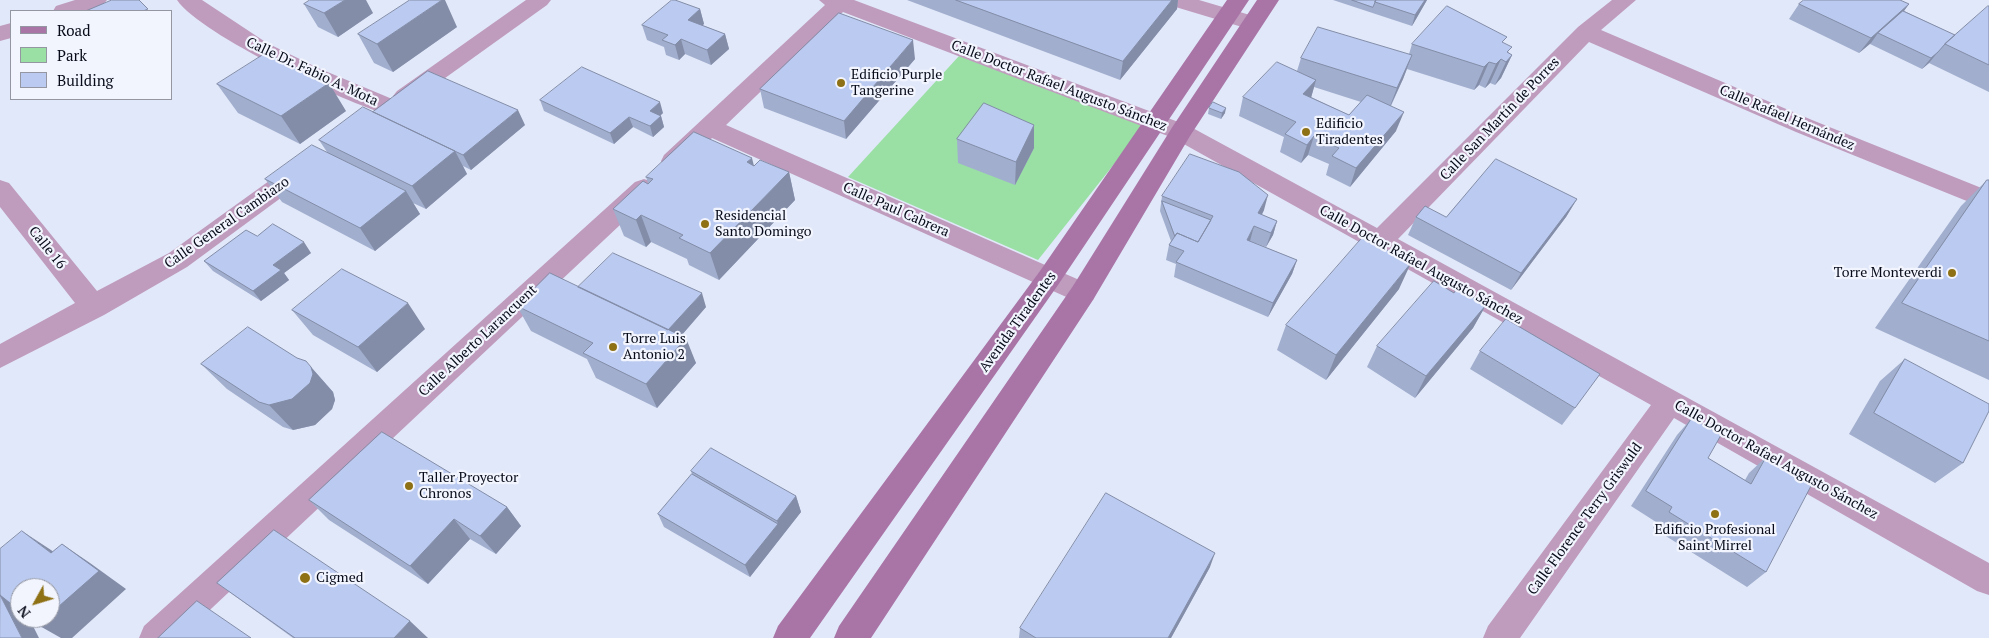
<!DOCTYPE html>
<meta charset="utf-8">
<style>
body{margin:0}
#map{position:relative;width:1989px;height:638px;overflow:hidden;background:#e1e8f9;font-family:"PT Serif",serif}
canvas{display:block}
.legend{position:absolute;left:10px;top:10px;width:162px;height:90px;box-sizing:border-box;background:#f2f5fe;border:1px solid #9497a2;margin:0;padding:6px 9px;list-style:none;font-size:15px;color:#070b19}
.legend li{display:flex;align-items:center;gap:10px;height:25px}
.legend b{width:25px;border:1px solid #9497a2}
.north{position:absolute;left:10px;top:578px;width:50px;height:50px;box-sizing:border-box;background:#f2f5fe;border:1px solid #9497a2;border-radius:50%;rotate:231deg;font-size:14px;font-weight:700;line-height:20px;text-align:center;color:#070b19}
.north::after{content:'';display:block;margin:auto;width:18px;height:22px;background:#8f7115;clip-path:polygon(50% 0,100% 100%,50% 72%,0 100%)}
</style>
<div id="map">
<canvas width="1989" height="638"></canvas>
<ul class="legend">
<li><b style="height:6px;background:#a975a7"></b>Road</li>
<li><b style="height:14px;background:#9ae0a4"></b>Park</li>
<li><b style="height:14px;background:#bbcaf0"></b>Building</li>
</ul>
<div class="north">N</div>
</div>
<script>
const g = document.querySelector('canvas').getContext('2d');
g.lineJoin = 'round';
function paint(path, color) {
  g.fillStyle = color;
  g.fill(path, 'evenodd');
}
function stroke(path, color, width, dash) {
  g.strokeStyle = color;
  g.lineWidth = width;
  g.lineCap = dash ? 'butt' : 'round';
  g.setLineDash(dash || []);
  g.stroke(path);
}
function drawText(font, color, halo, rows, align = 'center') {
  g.font = font + ' "PT Serif",serif';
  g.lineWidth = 4.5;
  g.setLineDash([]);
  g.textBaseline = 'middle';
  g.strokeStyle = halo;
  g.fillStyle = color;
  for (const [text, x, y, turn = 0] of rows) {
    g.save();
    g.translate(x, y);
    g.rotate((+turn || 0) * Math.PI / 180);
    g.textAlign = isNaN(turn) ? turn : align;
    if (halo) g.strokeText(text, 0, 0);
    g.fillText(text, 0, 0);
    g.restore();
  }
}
const green = new Path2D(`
 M959 56 1145 125 1038 260 848 177Z`);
const street = new Path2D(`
 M75 0H107C97 15 69 12 53 11L56 6Z
 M177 0H202L267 43 318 68 397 101 393 96 397 91 526 0H551L547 5 413 101 405 104 397 102 401 107 397 113 389 115C346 103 201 35 177 0Z
 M819 0H854L1189 126 1377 228 1578 27 1612 0H1636L1601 30 1812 120 1989 191V210L1796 132 1589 42 1398 239 1989 563V595L1977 591 1674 418 1520 638H1483L1488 626 1651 405 1173 138 843 12 726 125 1093 286 1096 293 1093 300 1083 303 1073 300 712 138C699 150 685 173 664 167L661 161 664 155 825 5Z
 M1165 0H1199L1260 18 1263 23 1260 28 1252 30 1169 5Z
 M11 23V38L0 41V26Z
 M303 160 312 163 315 169 312 175 187 267 104 315 0 368V344L75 303 0 207V180L9 183 97 291 169 253 294 163Z
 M644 179 653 182 656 188 653 194 180 638H139L144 626 635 182Z`);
const secondary = new Path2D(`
 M1227 0H1249L1058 285 810 638H773L778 626 1040 271Z
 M1257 0H1279L1190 136 1093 300 871 638H834L839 626 1073 286 1173 126Z`);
const wall = new Path2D(`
 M907 0H1178L1177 9 1120 80Z
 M1333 0H1427L1412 26Z
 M304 4 373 13 338 37 318 27Z
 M1799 4H1909L1904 11 1955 35 1989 6V92L1929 63 1922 69 1870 44 1871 43 1859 53 1789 19Z
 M700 9 704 24 702 25 725 34 729 49 711 65 685 54 679 60 666 55 664 47 647 40 642 25Z
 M457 27 393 72 374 63 358 34Z
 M1504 43 1509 53 1512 55 1501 78 1495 85 1490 83 1485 88 1479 85 1474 90 1407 69 1403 79 1391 106 1396 131 1350 187 1326 175 1329 164 1308 155 1301 163 1280 152 1284 137 1239 116 1243 97 1297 71 1301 58 1409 54 1412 44ZM1314 87 1361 102 1349 115 1311 97Z
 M915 59 846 139 764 108 760 89Z
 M217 84 346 111 300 144 238 113Z
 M540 100 663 113 660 116H661L664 127 653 137 633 127 614 144 544 111Z
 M1209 108 1225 113 1221 119 1208 114Z
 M373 112 525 125 471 170 463 166 467 174 426 209 413 203 420 214 375 251 282 202 265 179 327 152 319 140Z
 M1034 125V148L1015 185 958 163 957 139Z
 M754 165 789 172 795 200 719 280 689 265 687 259 651 242 646 247 624 236 613 209 648 183 646 177Z
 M1987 180H1989V380L1875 328 1961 206Z
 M1162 196 1264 210 1262 215 1277 221 1273 235 1266 247 1250 241 1297 260 1292 274 1268 317 1174 277 1176 264 1166 260 1169 245 1171 241 1160 211Z
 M1577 199 1566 217 1511 290 1408 235 1416 217H1446Z
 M257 236 311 253 284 273 289 280 261 301 213 271 204 261Z
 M578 287 706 307 681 336 696 363 657 408 596 378 587 359 531 331 517 306Z
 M1399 289 1326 380 1277 350 1286 325Z
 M1454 293 1486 305 1473 328 1415 398 1367 367 1377 346Z
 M292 310 425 329 377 372 313 335Z
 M1480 351 1575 408 1562 425 1470 369Z
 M297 358 311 367 333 392 335 400 332 409 315 425 293 430 283 427 227 389 201 364Z
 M1905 359 1963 463 1935 483 1849 434 1880 381Z
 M1692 418 1708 458 1745 480 1749 473 1766 457V572L1747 587 1653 528 1656 522 1631 506 1677 435Z
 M691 471 796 496 801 512 750 577 664 527 658 514 692 474Z
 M309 500 507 507 521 526 496 554 470 539 428 584 329 520Z
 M1210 567 1171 638H1019L1020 628Z
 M217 583 428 638H293L246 604Z`);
const shadedWall = new Path2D(`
 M345 0H366L373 13 338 37 324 13Z
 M442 0H445L457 27 393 72 377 44Z
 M1172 0H1178L1177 9 1120 80 1123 61Z
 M1425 0H1427L1412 26 1415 15Z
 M1909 4 1898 19 1878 33 1871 43 1859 53 1871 38Z
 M700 9 704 24 692 35 688 20Z
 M725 34 729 49 711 65 707 50Z
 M681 39 685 54 679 60 675 45Z
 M913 40 915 59 846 139 844 121Z
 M1938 52 1929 63 1922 69 1931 58Z
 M1412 55 1403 79 1388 111 1397 88Z
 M1512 55 1501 78 1495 85 1506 62Z
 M1501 59 1490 83 1485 88 1496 64Z
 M1489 62 1479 85 1474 90 1484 67Z
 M1316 80 1311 98 1303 94Z
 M329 83 346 111 300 144 281 116Z
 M660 102 663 113 653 122 650 111Z
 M1226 108 1225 113 1221 119 1222 113Z
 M518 110 525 125 471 170 463 155Z
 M1404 112 1396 131 1350 187 1356 168Z
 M661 116 664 127 653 137 650 126Z
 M629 117 633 127 614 144 610 133Z
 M1034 125V148L1015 185 1016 162Z
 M1314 136 1308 155 1301 163 1307 145Z
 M455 151 467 174 426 209 412 186Z
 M752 158 759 186 747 162Z
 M789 172 795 200 719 280 710 253Z
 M406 191 420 214 375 251 360 228Z
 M1268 195 1264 210 1254 228 1258 213Z
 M1577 199 1566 217 1511 290 1521 273Z
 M641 215 651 242 646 247 636 220Z
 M1277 221 1273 235 1266 247 1271 233Z
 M1254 226 1250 241 1247 240Z
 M304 242 311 253 284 273 289 280 261 301 253 291 273 265Z
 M1297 260 1292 274 1268 317 1273 303Z
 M1411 263 1399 289 1326 380 1336 355Z
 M702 293 706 307 674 344 668 330Z
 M408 303 425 329 377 372 358 347Z
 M1486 305 1473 328 1415 398 1426 376Z
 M686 338 696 363 657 408 646 384Z
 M311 367 333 392 335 400 332 409 315 425 293 430 269 405Z
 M796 496 801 512 750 577 745 565 778 524 777 521Z
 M507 507 521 526 496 554 480 536Z
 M454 519 470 539 428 584 410 566Z
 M22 531 51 550 80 572 51 553Z
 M62 544 90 563 126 589 72 638H61L38 625 45 618H50V614Z
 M1215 553 1210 567 1171 638H1168Z
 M0 595 20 605V618H29L39 638H22Z
 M410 621 428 638H394Z`);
const building = new Path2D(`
 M112 0H139L148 9 143 11H86Z
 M310 0H345L324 13 304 4Z
 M410 0H442L377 44 358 34Z
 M672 0H675L700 9 688 20 725 34 707 50 681 39 675 45 662 40 668 35 642 25Z
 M956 0H1172L1123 61Z
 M1352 0H1376L1373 7Z
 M1376 0H1425L1415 15 1375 2Z
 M1804 0H1900L1909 4 1871 38 1799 4Z
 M1447 6 1507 37 1502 42 1512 47 1507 52 1512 55 1506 62 1501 59 1496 64 1489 62 1484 67 1412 44Z
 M1988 6H1989V65L1945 44Z
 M1903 11 1955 35 1945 44 1938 52 1931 58 1878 33Z
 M839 13 913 40 844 121 760 89Z
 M1318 27 1412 55 1397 88 1301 58Z
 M266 53 329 83 281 116 217 84Z
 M1277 62 1316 80 1303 94 1349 115 1367 95 1404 112 1356 168 1332 156 1339 148 1314 136 1307 145 1285 134 1296 122 1243 97Z
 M582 67 660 102 650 111 661 116 650 126 629 117 610 133 540 100Z
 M428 71 518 110 463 155 373 112Z
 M1213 102 1226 108 1222 113 1209 108Z
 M984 103 1034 125 1016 162 957 139Z
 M363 107 455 151 412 186 319 140Z
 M694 132 752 158 747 162 754 166 760 160 789 172 710 253 679 238 683 235 641 215 636 220 613 209 643 181 648 184 653 179 646 177Z
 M312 145 406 191 360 228 265 179Z
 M1190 154 1239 172 1268 195 1258 213 1277 221 1271 233 1254 226 1247 240 1297 260 1273 303 1176 262 1184 251 1169 245 1177 233 1198 242 1213 216 1162 196Z
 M1496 159 1577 199 1521 273 1416 217 1425 206 1446 217Z
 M1987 180H1989V341L1902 303Z
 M1162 201 1211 220 1198 242 1177 233 1175 236Z
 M273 224 304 242 273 265 281 270 253 291 204 261 246 230 257 236Z
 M1363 237 1411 263 1336 355 1286 325Z
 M613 253 702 293 668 330 578 287Z
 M342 269 408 303 358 347 292 310Z
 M550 273 686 338 646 384 583 353 593 343 517 306Z
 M1434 281 1454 293 1457 288 1486 305 1426 376 1377 346Z
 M1506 319 1600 374 1575 408 1480 351Z
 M248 327 297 358 306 361 311 367 313 374 310 383 292 399 269 405 259 402 201 364Z
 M1905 359 1989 404V411L1963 463 1874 413Z
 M1692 418 1721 435 1708 458 1751 484 1766 457 1812 484 1766 572 1669 512 1672 507 1646 491Z
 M382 432 507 507 480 536 454 519 410 566 309 500Z
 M711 448 796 496 777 521 691 471Z
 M692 474 778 524 745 565 658 514Z
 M1106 493 1215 553 1168 638H1036L1020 628Z
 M274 530 410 621 394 638H295L217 583Z
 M22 531 51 553 62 544 99 571 50 614V588H20V611L0 595V549Z
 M0 595 22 638H0Z
 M197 601 251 638H158Z
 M29 618H45L38 625Z`);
const markers = [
 [841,83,5,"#8f7115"],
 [1306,132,5,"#8f7115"],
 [705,224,5,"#8f7115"],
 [1952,273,5,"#8f7115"],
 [613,347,5,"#8f7115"],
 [409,486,5,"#8f7115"],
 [1715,514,5,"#8f7115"],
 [305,578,6,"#8f7115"]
];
const streetNames = [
 ["Calle Dr. Fabio A. Mota",312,72,25],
 ["Calle Doctor Rafael Augusto Sánchez",1059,86,21],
 ["Calle Rafael Hernández",1787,118,23],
 ["Calle San Martín de Porres",1500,119,-46],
 ["Calle Paul Cabrera",896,210,24],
 ["Calle General Cambiazo",227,223,-35],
 ["Calle 16",47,248,51],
 ["Calle Doctor Rafael Augusto Sánchez",1421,265,29],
 ["Avenida Tiradentes",1018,322,-54],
 ["Calle Alberto Larancuent",478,341,-43],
 ["Calle Doctor Rafael Augusto Sánchez",1776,460,29],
 ["Calle Florence Terry Griswuld",1585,519,-54]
];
const poiNames = [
 ["Edificio Purple",851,75],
 ["Tangerine",851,91],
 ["Edificio",1316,124],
 ["Tiradentes",1316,140],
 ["Residencial",715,216],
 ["Santo Domingo",715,232],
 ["Torre Monteverdi",1942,273,"right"],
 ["Torre Luis",623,339],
 ["Antonio 2",623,355],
 ["Taller Proyector",419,478],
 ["Chronos",419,494],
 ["Edificio Profesional",1715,530,"center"],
 ["Saint Mirrel",1715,546,"center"],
 ["Cigmed",316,578]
];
paint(green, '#9ae0a4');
paint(street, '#bf9bbd');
paint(secondary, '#a975a7');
paint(wall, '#a1aece');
paint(shadedWall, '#838da8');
paint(building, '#bbcaf0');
stroke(building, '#838da8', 1);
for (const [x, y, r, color] of markers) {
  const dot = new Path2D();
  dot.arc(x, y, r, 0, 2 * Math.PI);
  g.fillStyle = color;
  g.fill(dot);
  stroke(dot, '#f2f5fe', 2);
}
drawText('14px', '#070b19', '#f2f5fe', streetNames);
drawText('14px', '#070b19', '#f2f5fe', poiNames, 'left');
</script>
